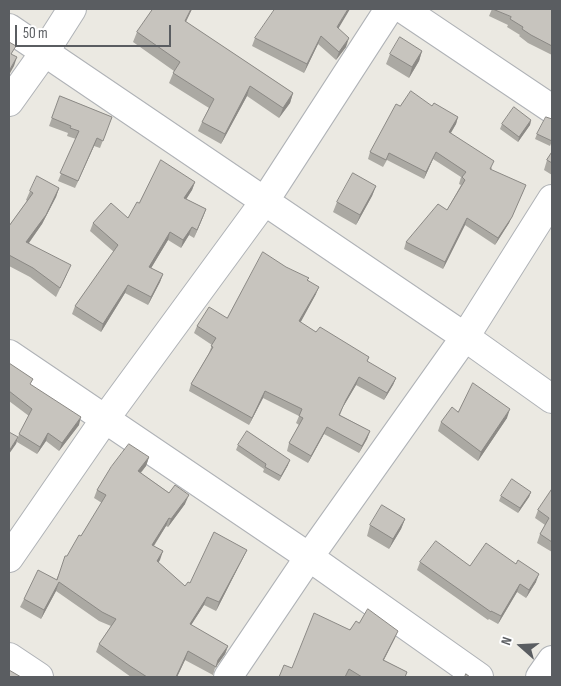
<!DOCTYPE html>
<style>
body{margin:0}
#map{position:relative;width:561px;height:686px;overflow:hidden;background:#ebe9e2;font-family:"Sofia Sans Condensed",sans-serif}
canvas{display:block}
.frame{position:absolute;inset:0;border:10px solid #5a5d61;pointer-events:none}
.north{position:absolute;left:496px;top:621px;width:50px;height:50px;-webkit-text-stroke:4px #fff;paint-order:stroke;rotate:289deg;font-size:14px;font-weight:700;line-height:20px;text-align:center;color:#5a5d61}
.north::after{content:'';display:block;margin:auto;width:18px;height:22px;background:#5a5d61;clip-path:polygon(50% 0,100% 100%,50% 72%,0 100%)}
.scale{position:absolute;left:15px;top:25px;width:156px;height:22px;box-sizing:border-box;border:2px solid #5a5d61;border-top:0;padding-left:6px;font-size:15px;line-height:18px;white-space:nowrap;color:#5a5d61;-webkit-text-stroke:4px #fff;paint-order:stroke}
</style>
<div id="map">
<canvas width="561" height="686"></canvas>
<div class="frame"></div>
<div class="north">N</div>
<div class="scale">50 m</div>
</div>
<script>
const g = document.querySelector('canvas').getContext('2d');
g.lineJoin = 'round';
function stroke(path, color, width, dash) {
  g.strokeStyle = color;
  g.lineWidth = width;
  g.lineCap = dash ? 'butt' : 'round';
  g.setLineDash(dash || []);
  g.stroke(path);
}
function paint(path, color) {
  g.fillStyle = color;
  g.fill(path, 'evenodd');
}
const minor = new Path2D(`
 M403 9 552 109
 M9 28 465 337 552 399
 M9 102 44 53 72 9
 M9 354 309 557 479 677
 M9 558 105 419 264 202 389 9
 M9 657 39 677
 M228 677 309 557 465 337 552 199
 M540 677 552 660`);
const wall = new Path2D(`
 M153 9H192L186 22 293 93 290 103 279 118 247 96 221 144 198 131 202 122 209 108 169 83 174 71 133 42 137 32Z
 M492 9H552V55L528 43 519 36 520 35 507 27 508 25 489 16Z
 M338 29 346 47 336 60 318 44 304 73 252 46 255 38Z
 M422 51 419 61 409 78 386 64 390 54Z
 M60 96 112 117 100 148 94 146 75 188 58 181 76 139 67 136 68 133 49 126Z
 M400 106H432L458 117 456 124 451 133 492 168 491 170 523 192 509 223 495 245 465 225 443 269 404 249 406 242 447 210 461 185 459 184 461 177 433 159 424 179 387 160 383 167 368 159 370 152Z
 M552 119V141L550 146 535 139 537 134Z
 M531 120 530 125 518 142 500 129 502 124Z
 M552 152V175L544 170 547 160Z
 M195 182 192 190 186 199 206 209 203 217 194 238 189 235 181 248 168 240 151 268 163 274 160 282 148 305 125 293 101 332 72 314 75 306 114 252 90 231 93 223 128 218 139 203Z
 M376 186 372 196 356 225 333 212 337 202Z
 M59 188 56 197 42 224 29 243 67 274 56 297 30 277 9 266V226L27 201 26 200 30 191Z
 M308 280 316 294 300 322 316 332 369 357 367 362 396 378 393 385 384 400 356 385 343 407 340 415 370 431 367 439 359 453 324 434 308 463 287 451 289 443 299 425 296 423 299 416 263 398 249 425 189 391 191 384 209 353 212 345 194 333 197 326 227 318Z
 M9 363 31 385 79 425 59 451 46 441 37 454 17 442 16 444 19 434 29 416 9 401Z
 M458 412 507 418 478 461 438 431 441 422Z
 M238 445 288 465 279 481 263 472 264 469 236 450Z
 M149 457 146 466 141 473 185 504 168 527 166 526 154 546 163 551 158 562 185 586 247 550 243 558 216 611 204 605 191 625 228 646 225 654 215 668 213 675 185 660 177 677H131L96 652 99 644 111 626 99 621 56 591 41 619 20 607 24 599 56 580 67 556 81 536 102 503 94 498 97 490Z
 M552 489V552L537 543 540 534 545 525 535 518 538 510Z
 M531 492 529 497 518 513 499 501 501 496Z
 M405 519 401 529 389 549 367 536 370 525Z
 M420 562 470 566 536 582 526 598 517 592 498 624 489 619 488 620 417 570Z
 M359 623 395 638 384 660 407 672 405 677H348L346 676 292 668Z`);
const shadedWall = new Path2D(`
 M191 9H192L181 31 185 21Z
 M348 9H350L334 36 337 27Z
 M321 36 318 44 304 73 307 64Z
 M349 38 346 47 336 60 339 52Z
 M422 51 419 61 409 78 412 67Z
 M17 57 14 66 9 75V71Z
 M250 86 247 96 221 144 225 134Z
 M293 93 290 103 279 118 283 108Z
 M458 117 456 124 447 139 449 132Z
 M531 120 530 125 518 142 519 137Z
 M97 138 94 146 75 188 78 181Z
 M436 152 433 159 424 179 426 172Z
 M195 182 192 190 182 206 184 198Z
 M526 185 509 223 495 245 498 238Z
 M376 186 372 196 356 225 360 215Z
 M59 188 56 197 42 224 23 251 26 242Z
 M206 209 203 217 194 238 197 230Z
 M467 218 465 225 443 269 445 262Z
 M192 227 189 235 181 248 183 240Z
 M170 232 168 240 147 275 149 267Z
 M163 274 160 282 148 305 151 297Z
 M128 285 125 293 101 332 103 324Z
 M319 287 316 294 297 329 299 321Z
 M359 377 356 385 343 407 346 400Z
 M396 378 393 385 384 400 387 393Z
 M265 391 263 398 249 425 252 418Z
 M510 409 507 418 478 461 481 452Z
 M81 417 79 425 59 451 62 443Z
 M327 427 324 434 308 463 311 456Z
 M370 431 367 439 359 453 362 446Z
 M48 433 46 441 37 454 40 447Z
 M18 437 16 444 9 454V451Z
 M149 457 146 466 135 479 138 471Z
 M290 460 288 465 279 481 281 476Z
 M531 492 529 497 518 513 520 508Z
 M189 495 185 504 168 527 171 519Z
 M169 518 166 526 149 553 152 545Z
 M405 519 401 529 389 549 393 539Z
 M247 550 243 558 216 611 219 602Z
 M163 551 160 560 154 570 157 561Z
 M539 574 536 582 526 598 529 590Z
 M59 582 56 591 41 619 44 610Z
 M520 584 517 592 498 624 501 616Z
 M207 597 204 605 186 633 190 624Z
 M398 631 395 638 380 667 383 660Z
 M228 646 225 654 215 668 218 660Z
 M188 651 185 660 177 677H176Z`);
const building = new Path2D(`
 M153 9H191L185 21 293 93 283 108 250 86 225 134 202 122 214 99 173 73 180 62 137 32Z
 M275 9H348L337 27 349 38 339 52 321 36 307 64 255 38Z
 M493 9H552V46L531 35 522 29 523 27 510 19 511 17Z
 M400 37 422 51 412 67 390 54Z
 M9 42 16 46 11 54 17 57 9 71Z
 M411 91 432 106 434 103 458 117 449 132 494 161 490 169 526 185 512 217 498 238 467 218 445 262 406 242 438 204 447 210 465 180 462 177 466 172 436 152 426 172 389 153 386 160 370 152 396 104 400 106Z
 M60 96 112 117 103 141 97 138 78 181 60 173 79 131 70 128 71 126 52 118Z
 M514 107 531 120 519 137 502 124Z
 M546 117 552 119V141L537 134Z
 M552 152V163L547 160Z
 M161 160 195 182 184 198 206 209 197 230 192 227 183 240 170 232 149 267 163 274 151 297 128 285 103 324 75 306 118 245 93 223 111 203 128 218 137 202 139 203Z
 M353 173 376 186 360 215 337 202Z
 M37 176 59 188 46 215 26 242 71 265 60 288 33 268 9 255V226L33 193 30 191Z
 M263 252 286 267 309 278 307 280 319 287 299 321 316 332 320 327 369 357 367 361 396 378 387 393 359 377 346 400 339 415 370 431 362 446 327 427 311 456 289 443 303 418 299 416 302 409 265 391 252 418 191 384 213 347 211 346 216 338 197 326 209 307 227 318Z
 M9 363 33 379 30 384 81 417 62 443 48 433 40 447 19 434 32 409 9 391Z
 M473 383 510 409 481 452 441 422 452 407 458 412Z
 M247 431 290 460 281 476 265 467 266 464 238 445Z
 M9 432 18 437 9 451Z
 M129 444 149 457 138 471 169 493 175 485 189 495 171 519 169 518 152 545 163 551 157 561 185 586 188 582 190 583 214 532 247 550 219 602 207 597 190 624 228 646 218 660 216 667 188 651 176 677H147L130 666 99 644 116 619 102 612 59 582 44 610 24 599 38 570 57 580 65 556H67L79 535 81 536 106 495 97 490 111 467Z
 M512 479 531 492 520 508 501 496Z
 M552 489V542L540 534 549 518 538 510Z
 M382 505 405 519 393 539 370 525Z
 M436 541 470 566 486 543 516 564 518 560 539 574 529 590 520 584 501 616 491 611V612L420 562Z
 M368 609 398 631 383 660 407 672 405 677H362L349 669 345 677H279L284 665 292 668 314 613 350 630 356 621 359 623Z
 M9 670 21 677H9Z
 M466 674 470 677H465Z`);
stroke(minor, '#afb2b6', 30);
stroke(minor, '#fff', 28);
paint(wall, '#aba9a3');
paint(shadedWall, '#8b8985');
paint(building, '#c7c4be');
stroke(building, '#8b8985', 1);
</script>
